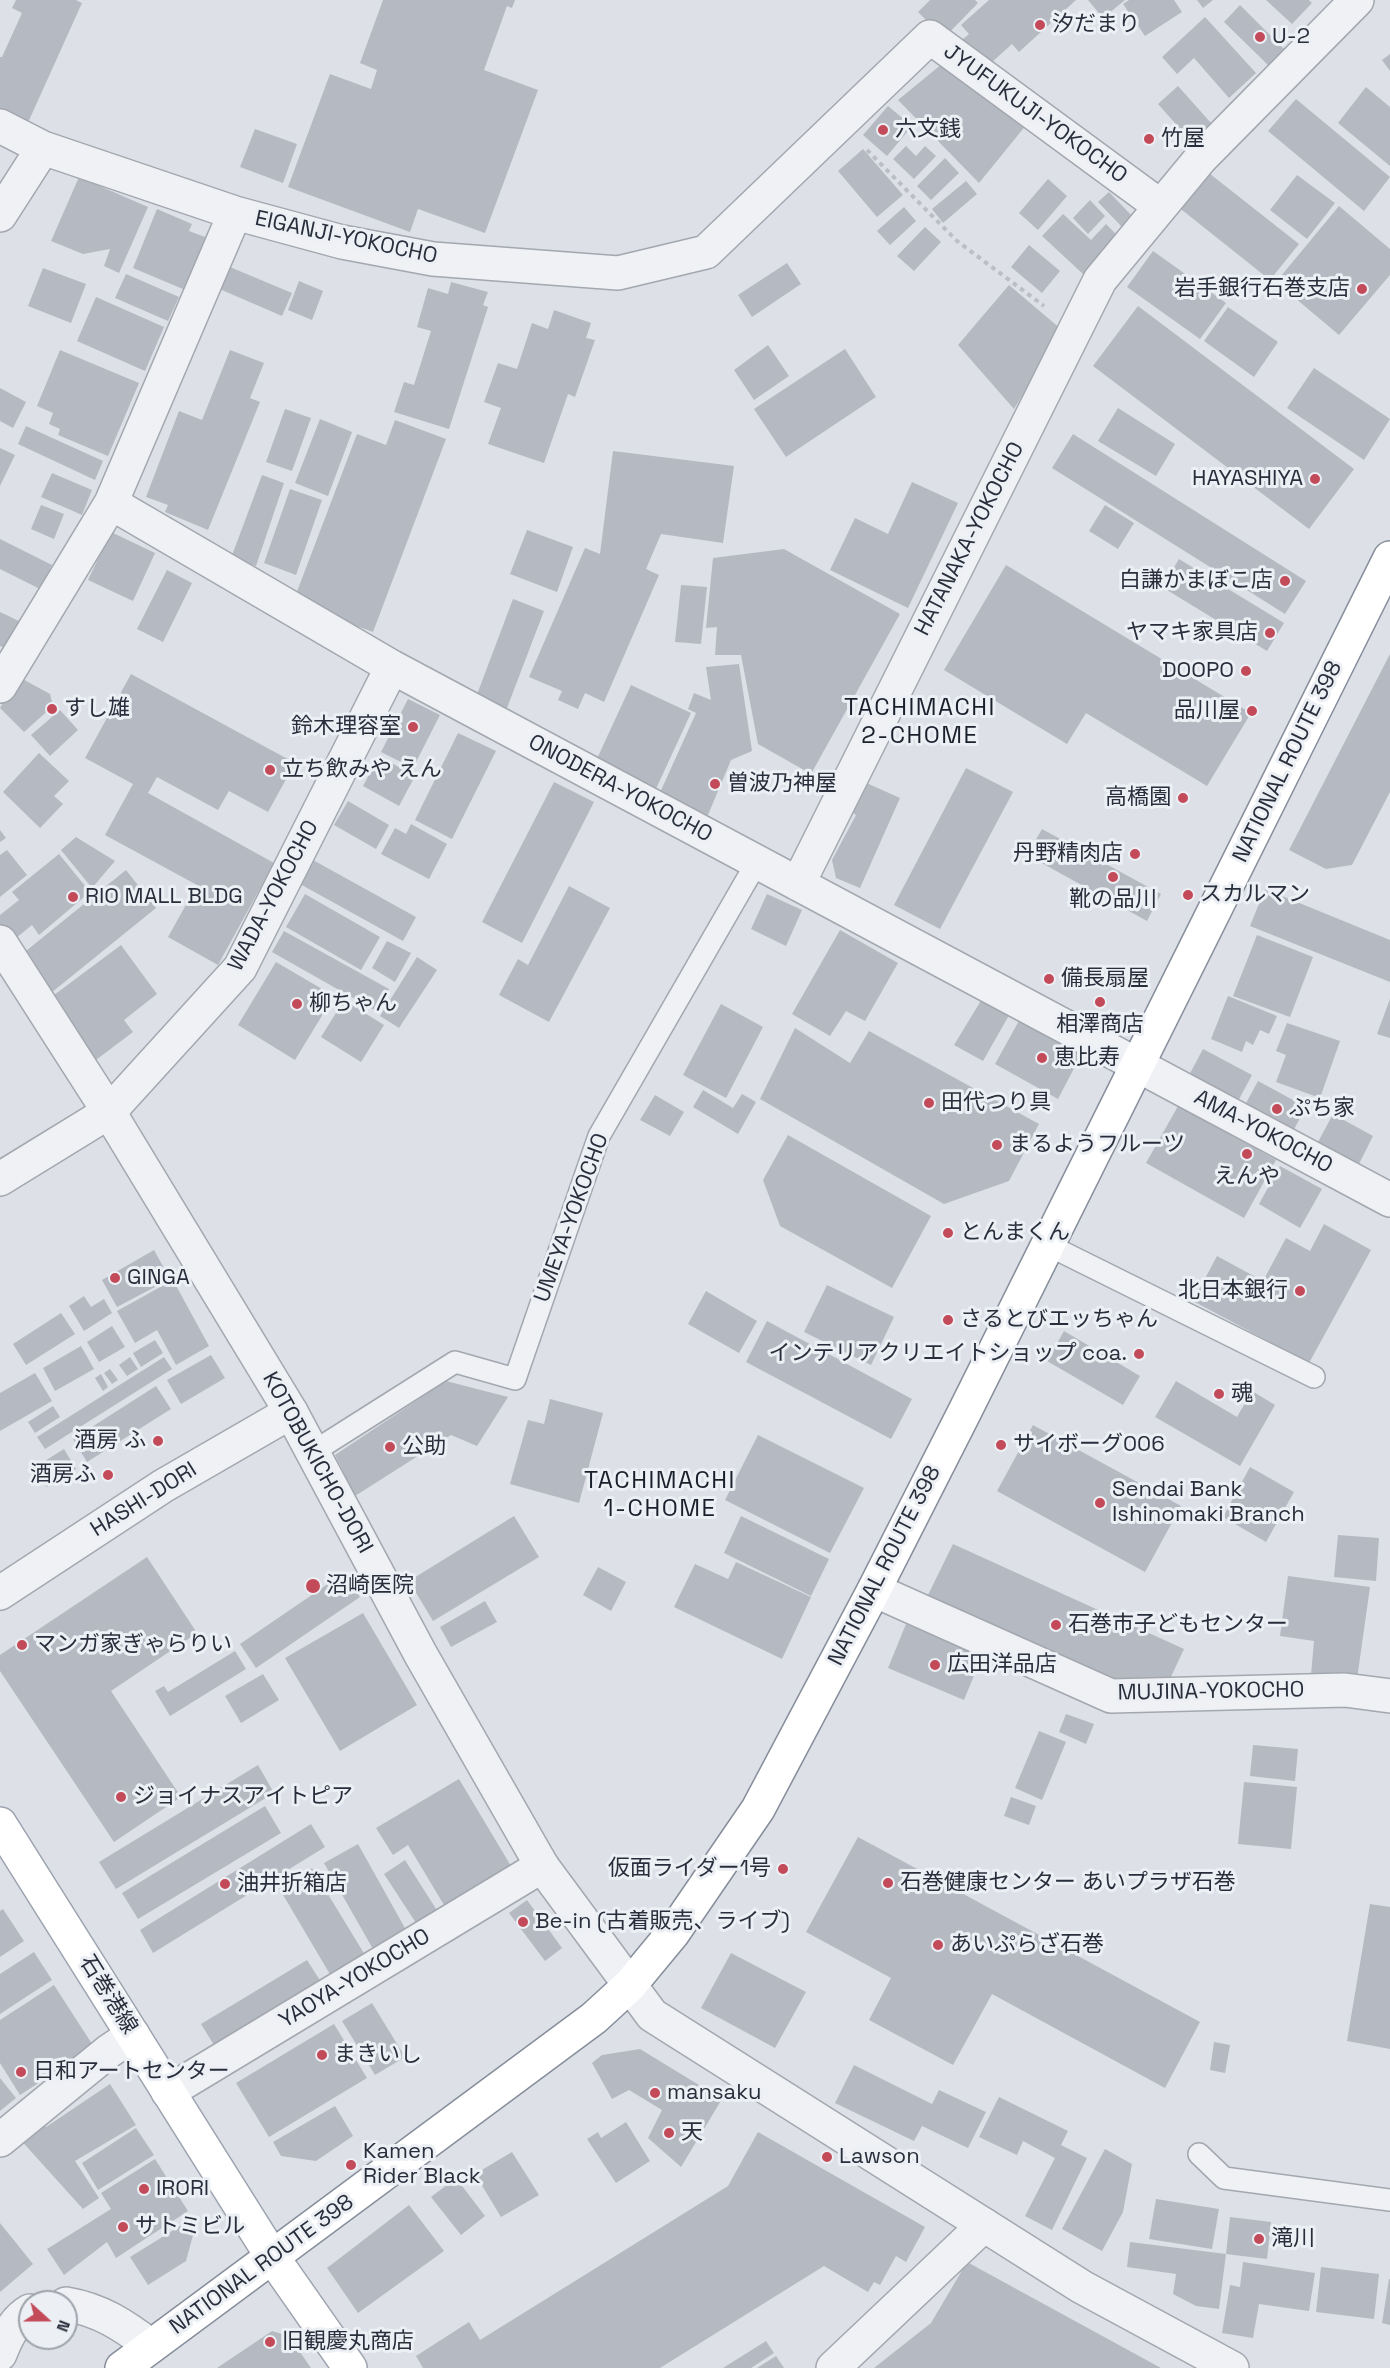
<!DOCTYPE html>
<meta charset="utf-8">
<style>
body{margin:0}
#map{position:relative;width:1390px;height:2368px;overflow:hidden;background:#dde0e6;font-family:"Space Grotesk",sans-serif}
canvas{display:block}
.north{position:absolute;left:18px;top:2290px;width:60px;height:60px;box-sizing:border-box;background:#eceff4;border:2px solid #9ea2aa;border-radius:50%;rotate:111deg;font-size:16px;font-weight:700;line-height:24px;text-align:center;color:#282e3b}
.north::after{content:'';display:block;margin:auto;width:21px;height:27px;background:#c34a58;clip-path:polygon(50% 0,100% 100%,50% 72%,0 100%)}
</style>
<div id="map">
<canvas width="1390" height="2368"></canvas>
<div class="north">N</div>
</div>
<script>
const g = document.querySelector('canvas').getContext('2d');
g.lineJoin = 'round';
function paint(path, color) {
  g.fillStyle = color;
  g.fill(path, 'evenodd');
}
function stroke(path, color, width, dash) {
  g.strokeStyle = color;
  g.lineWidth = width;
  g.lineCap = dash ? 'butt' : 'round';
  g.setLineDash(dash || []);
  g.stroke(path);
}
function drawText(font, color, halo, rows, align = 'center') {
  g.font = font + ' "Space Grotesk","Noto Sans JP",sans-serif';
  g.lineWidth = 6;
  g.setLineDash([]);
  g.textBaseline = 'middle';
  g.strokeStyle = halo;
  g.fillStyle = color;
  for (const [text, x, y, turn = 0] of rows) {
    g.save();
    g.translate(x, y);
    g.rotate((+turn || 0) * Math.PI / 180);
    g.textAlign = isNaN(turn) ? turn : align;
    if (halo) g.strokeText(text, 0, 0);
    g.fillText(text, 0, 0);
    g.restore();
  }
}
const building = new Path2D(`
 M16 0H76L82 3 26 127 0 116V57H2L22 13 12 8Z
 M383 0H515L512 8 507 6 484 70 538 90 485 233 418 209 410 232 288 187 330 74 371 89 377 70 360 63Z
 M930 0H975L978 3 944 38 918 12Z
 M989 0H1076L1019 52 1012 44 981 72 956 45 969 34 961 25Z
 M1088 0H1125L1103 18Z
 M1129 0H1174L1182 12 1145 36 1123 4Z
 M1197 0H1213L1203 8Z
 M1266 0H1309L1312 3 1292 24Z
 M1240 5 1284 49 1268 65 1224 22Z
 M1205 17 1256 73 1229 98 1194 58 1177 74 1162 57Z
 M1390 54V71L1382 60Z
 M948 59 1027 124 979 183 898 100Z
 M1178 86 1211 123 1191 141 1158 104Z
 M1366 87 1390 107V166L1338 123Z
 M1296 99 1390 177 1364 211 1268 131Z
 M888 106 912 126 887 156 863 135Z
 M255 129 297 144 283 183 240 167Z
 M906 146 916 156 925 146 936 156 914 179 893 159Z
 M863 149 903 195 877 217 838 171Z
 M945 158 959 173 931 200 917 186Z
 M1200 166 1299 244 1270 280 1172 202Z
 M1297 175 1335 203 1307 239 1270 210Z
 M79 177 148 207 119 273 104 266 110 249 83 254 51 241Z
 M1048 179 1067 196 1038 230 1019 213Z
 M966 181 977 194 943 223 932 209Z
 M1109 192 1133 217 1122 227 1098 202Z
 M1090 200 1105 216 1088 234 1073 218Z
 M1339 206 1390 249V275L1339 335 1276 282Z
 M904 207 916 221 890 245 877 231Z
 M157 209 192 224 189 231 205 237 208 231 215 234 190 292 133 268Z
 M1063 214 1091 240 1106 224 1118 236 1083 274 1042 236Z
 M925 227 941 242 914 271 897 256Z
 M1029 245 1060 271 1042 293 1011 267Z
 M1153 251 1226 303 1200 339 1127 287Z
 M218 262 292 293 282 316 208 284Z
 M787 263 801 284 752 317 738 295Z
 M43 268 86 284 71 323 28 306Z
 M126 274 179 297 168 321 115 298Z
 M299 281 323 291 312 320 288 310Z
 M451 282 488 292 483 305 488 307 449 429 394 412 404 382 414 385 431 331 417 327 428 288 448 294Z
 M1009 285 1062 330 1014 409 958 345Z
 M96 297 164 327 145 371 77 341Z
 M1138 306 1354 469 1309 529 1093 366Z
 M1228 307 1278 342 1254 377 1204 341Z
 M554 310 591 323 586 338 595 340 575 397 568 394 544 463 488 444 501 408 484 402 498 363 517 369 532 323 548 329Z
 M768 345 789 376 754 400 734 370Z
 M845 349 876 397 786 457 754 409Z
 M60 350 139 383 108 456 58 435 60 429 49 424 53 413 37 406Z
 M230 350 264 363 250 398 260 402 208 530 165 512 168 505 146 497 179 411 202 420Z
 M1314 368 1390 419 1364 460 1287 408Z
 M0 388 26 402 13 428 0 421Z
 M1118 408 1175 444 1156 476 1098 441Z
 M285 409 311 418 292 471 266 462Z
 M320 419 352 432 328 496 295 483Z
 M395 420 446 439 373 632 293 602 357 434 386 445Z
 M26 426 103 461 95 480 18 444Z
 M1073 434 1306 581 1285 614 1052 468Z
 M0 448 15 455 0 486Z
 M613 451 734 466 723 543 661 534 646 569 659 575 604 702 585 693 578 709 558 700 562 691 529 677 585 548 600 554Z
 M52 473 92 490 82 515 41 497Z
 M262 475 284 483 256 566 231 558Z
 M912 482 958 503 908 608 830 570 855 518 888 534Z
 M290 489 322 500 296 575 264 563Z
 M41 505 64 514 54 539 31 529Z
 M1105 505 1134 523 1118 549 1089 531Z
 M527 530 573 547 557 592 510 574Z
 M111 532 155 553 133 601 88 580Z
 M0 539 52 565 40 589 0 569Z
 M784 549 900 614 811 774 758 744 741 655H715L717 627 706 628 713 558Z
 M1179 559 1284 623 1267 651 1162 587Z
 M1006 565 1251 713 1207 786 1086 713 1067 744 944 670Z
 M167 570 192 583 163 642 137 629Z
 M681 585 707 587 701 644 675 642Z
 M513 599 544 611 507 708 476 697Z
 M0 612 23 623 10 650 0 646Z
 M1390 654V792L1352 865 1326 869 1289 850Z
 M739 664 752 751 731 760 705 822 658 797 696 713 688 709 694 693 711 700 706 667Z
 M131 674 295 763 268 812 229 791 218 810 157 777 148 793 274 863 218 965 168 937 197 885 105 835 133 784 85 758Z
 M19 677 50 694 53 706 24 732 0 708Z
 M631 685 691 713 655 791 595 763Z
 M408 699 440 715 413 768 381 752Z
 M60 710 78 730 50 756 31 735Z
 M458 733 496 751 452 839 415 820Z
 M39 753 69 781 54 796 63 804 40 828 3 792Z
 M379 756 415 776 399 806 363 786Z
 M966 768 1013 792 940 929 894 905Z
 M862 781 900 798 860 888 836 878 832 860 856 815 849 810Z
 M554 782 594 802 522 943 482 922Z
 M348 801 389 825 376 849 334 825Z
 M411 824 447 844 429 879 381 854 395 828 406 834Z
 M1042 829 1161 894 1147 921 1027 855Z
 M0 830 6 838 0 842Z
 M76 837 115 861 92 888 61 850Z
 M7 850 27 875 0 897V855Z
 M59 854 90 892 39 935 32 925 10 943 0 930V915L19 900 12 892Z
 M313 860 416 917 403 941 300 884Z
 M126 870 156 908 51 993 21 955Z
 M569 886 610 908 549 1022 499 995 518 959 528 965Z
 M1265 889 1390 940V982L1250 926Z
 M305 894 380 937 361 970 286 927Z
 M767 894 802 910 786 946 751 929Z
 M840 930 898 963 865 1021 846 1011 830 1036 792 1014Z
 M284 931 389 989 376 1011 272 952Z
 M1257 935 1313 957 1290 1017 1233 996Z
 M387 941 411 953 395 982 372 968Z
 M121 945 157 994 124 1020 133 1032 92 1063 46 1001Z
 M417 957 437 970 399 1028 380 1016Z
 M276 962 334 996 295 1060 238 1025Z
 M985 994 1012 1010 983 1061 954 1045Z
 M1228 996 1277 1016 1269 1034 1260 1030 1253 1045 1246 1041 1242 1052 1211 1039Z
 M1390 999V1038L1377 1034Z
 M344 1000 384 1025 361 1062 321 1037Z
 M721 1004 763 1027 726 1098 683 1075Z
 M1020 1019 1082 1053 1058 1099 995 1064Z
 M1287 1023 1340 1041 1320 1098 1276 1082 1286 1055 1276 1051Z
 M795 1028 850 1063 869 1031 1039 1124 1009 1181 944 1204 760 1099Z
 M1203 1049 1252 1075 1237 1103 1188 1077Z
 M1258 1081 1306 1107 1292 1133 1244 1107Z
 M703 1090 733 1108 742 1094 756 1102 738 1134 693 1107Z
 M655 1095 684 1112 670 1136 640 1120Z
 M1178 1106 1276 1160 1244 1218 1146 1163Z
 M1333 1114 1373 1136 1359 1164 1318 1142Z
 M788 1135 931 1216 892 1288 780 1226 763 1180Z
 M1280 1166 1322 1189 1300 1228 1259 1204Z
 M1324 1224 1371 1250 1309 1363 1193 1301 1217 1256 1263 1281 1286 1238 1310 1251Z
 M154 1250 170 1279 117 1307 102 1280Z
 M173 1280 209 1346 176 1365 157 1330 135 1343 117 1311Z
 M827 1285 894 1317 871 1365 804 1332Z
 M706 1291 757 1321 739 1353 688 1324Z
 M84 1296 91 1307 104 1299 112 1313 84 1331 69 1306Z
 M61 1313 75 1334 26 1365 13 1344Z
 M767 1321 912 1399 891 1439 746 1362Z
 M112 1326 125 1347 99 1362 87 1342Z
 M1064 1331 1140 1376 1123 1405 1047 1361Z
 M155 1340 163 1353 141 1367 133 1353Z
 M81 1346 94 1369 55 1391 43 1368Z
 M211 1355 225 1378 181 1404 167 1380Z
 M130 1357 138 1369 127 1376 119 1365Z
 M164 1357 172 1369 45 1449 37 1437Z
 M110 1369 118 1380 112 1384 104 1373Z
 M35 1373 52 1401 0 1431V1393Z
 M101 1374 108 1387 103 1391 95 1378Z
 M446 1381 508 1397 477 1446 451 1435 355 1496 335 1455Z
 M1176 1381 1237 1417 1252 1391 1275 1405 1240 1466 1155 1417Z
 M156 1386 171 1409 87 1462 73 1439Z
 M550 1399 603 1413 579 1503 510 1484 528 1420 544 1424Z
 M53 1406 60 1417 35 1433 28 1422Z
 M1033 1425 1181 1506 1145 1572 997 1491Z
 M758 1435 864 1488 830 1553 725 1500Z
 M64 1449 76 1469 47 1487 35 1467Z
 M1250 1467 1294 1492 1266 1542 1223 1517Z
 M514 1516 539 1557 433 1621 409 1581Z
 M741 1516 829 1559 811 1596 724 1553Z
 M1338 1535 1379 1538 1376 1581 1334 1577Z
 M953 1544 1184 1649 1169 1681 1112 1683 925 1601Z
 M147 1557 197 1633 111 1691 181 1797 114 1842 0 1671V1655Z
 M736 1562 811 1597 782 1659 674 1607 695 1564 728 1579Z
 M598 1567 626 1582 611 1611 583 1595Z
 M344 1573 360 1597 256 1668 240 1644Z
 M1288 1576 1370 1587 1357 1679 1311 1675 1314 1641 1280 1636Z
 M485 1601 497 1622 451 1647 440 1627Z
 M363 1613 417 1705 340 1751 285 1658Z
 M906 1624 982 1656 964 1700 888 1668Z
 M235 1651 246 1669 170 1716 155 1691 164 1686 168 1692Z
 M263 1674 279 1700 241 1723 225 1696Z
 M1066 1714 1094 1724 1086 1744 1059 1732Z
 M1039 1731 1066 1742 1042 1800 1015 1788Z
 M1253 1745 1298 1749 1295 1781 1250 1776Z
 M258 1765 274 1793 116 1889 99 1862Z
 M459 1779 511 1866 444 1905 408 1845 393 1855 376 1828Z
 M1244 1782 1297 1787 1291 1849 1238 1844Z
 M1011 1797 1036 1806 1029 1825 1004 1816Z
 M265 1806 281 1833 138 1919 122 1893Z
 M311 1824 325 1847 153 1953 140 1930Z
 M858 1837 1200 2022 1165 2088 992 1994 953 2065 869 2020 891 1978 806 1932Z
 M358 1844 406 1930 373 1949 324 1863Z
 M405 1860 438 1912 418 1926 384 1874Z
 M312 1868 365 1955 331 1976 279 1888Z
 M527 1900 562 1948 545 1961 509 1913Z
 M1370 1904 1390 1907V2049L1347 2041Z
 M3 1909 24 1941 0 1957V1911Z
 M34 1952 52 1980 0 2014V1974Z
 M731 1953 806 1992 775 2048 701 2008Z
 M307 1960 323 1985 217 2050 201 2024Z
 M54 1985 94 2047 20 2095 0 2063V2020Z
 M372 2003 405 2057 375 2075 342 2021Z
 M334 2024 367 2078 269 2137 236 2083Z
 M1214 2042 1230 2045 1225 2073 1210 2070Z
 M640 2049 722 2099 681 2167 648 2138 662 2110 629 2090 612 2099 592 2063 602 2055Z
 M854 2065 932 2104 939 2090 986 2112 968 2148 922 2126 914 2141 835 2103Z
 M0 2078 16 2098 0 2111Z
 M110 2084 136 2125 75 2161 99 2198 83 2209 18 2137 41 2119 46 2127Z
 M999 2097 1068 2131 1061 2145 1087 2158 1052 2230 1025 2216 1055 2158 1023 2141 1017 2155 979 2137Z
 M335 2106 353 2136 316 2161 281 2156 273 2142Z
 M626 2122 650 2161 616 2183 587 2139 598 2132 601 2138Z
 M136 2128 154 2155 98 2190 82 2163Z
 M758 2132 925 2227 906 2262 896 2256 880 2285 874 2282 868 2292 824 2266 660 2368H423L416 2356 469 2322 480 2340 728 2186Z
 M1105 2149 1132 2164 1123 2212 1102 2251 1062 2229Z
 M512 2152 539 2195 501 2217 475 2174Z
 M155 2159 188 2211 116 2258 107 2242 64 2275 47 2249 111 2209 101 2193Z
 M456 2178 485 2216 461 2235 431 2197Z
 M1156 2199 1219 2209 1212 2249 1149 2239Z
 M409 2205 444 2251 358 2313 327 2268Z
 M1230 2217 1271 2222 1267 2259 1226 2254Z
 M193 2218 196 2224 186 2261 148 2285 130 2257Z
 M0 2223 33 2264 0 2292Z
 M1130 2242 1226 2254 1219 2309 1196 2306 1173 2294 1176 2274 1127 2267Z
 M967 2262 1161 2368H874L931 2323Z
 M1243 2262 1315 2273 1309 2311 1259 2304 1253 2338 1222 2333 1230 2285 1240 2287Z
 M1321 2267 1379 2274 1374 2319 1316 2312Z
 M1389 2279H1390V2325L1382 2323Z
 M272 2331 289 2336 311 2368H217Z
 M766 2341 774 2353 751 2368H723Z
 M776 2356 784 2368H757Z`);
const path = new Path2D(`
 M867 150 957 241 1044 306`);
const service = new Path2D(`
 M1046 1244 1314 1377
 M313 1452 455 1362 515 1379 599 1136 757 862
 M1199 2154 1224 2178 1390 2200`);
const minor = new Path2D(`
 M0 126 43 148 235 213 342 242 433 259 618 273 706 252 930 37 1160 206
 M0 215 43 148
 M111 503 392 667 1390 1200
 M0 686 111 503 235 213
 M798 884 1100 280 1201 158 1357 0
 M0 1179 109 1112 240 968 392 667
 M874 1590 1111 1696 1345 1690 1390 1696
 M0 1593 163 1486 291 1412
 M168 2092 542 1866
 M0 2140 109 2051 133 2035
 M66 2304C101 2310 123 2325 151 2346
 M0 2354C6 2338 14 2320 30 2311
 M833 2368 984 2225`);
const tertiary = new Path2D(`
 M0 942 109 1112 291 1412 421 1655 542 1866 652 2015 1082 2287 1232 2368`);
const primary = new Path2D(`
 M0 1824 273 2258 350 2368`);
const trunk = new Path2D(`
 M122 2368 594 2018 630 1985 673 1933 758 1809 874 1590 964 1413 1390 558`);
const markers = [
 [1040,25,6,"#c34a58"],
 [1260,37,6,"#c34a58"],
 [883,130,6,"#c34a58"],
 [1149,139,6,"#c34a58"],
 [1362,289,6,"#c34a58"],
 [1315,479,6,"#c34a58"],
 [1285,581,6,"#c34a58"],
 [1270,633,6,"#c34a58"],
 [1246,671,6,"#c34a58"],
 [52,709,6,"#c34a58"],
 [1252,711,6,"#c34a58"],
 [413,727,6,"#c34a58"],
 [270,770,6,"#c34a58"],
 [715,784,6,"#c34a58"],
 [1183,798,6,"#c34a58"],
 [1135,854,6,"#c34a58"],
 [1113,877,6,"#c34a58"],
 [1188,895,6,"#c34a58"],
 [73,897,6,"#c34a58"],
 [1049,979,6,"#c34a58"],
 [1100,1002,6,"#c34a58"],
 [297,1004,6,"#c34a58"],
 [1042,1058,6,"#c34a58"],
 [929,1103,6,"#c34a58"],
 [1277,1109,6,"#c34a58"],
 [997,1145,6,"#c34a58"],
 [1247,1154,6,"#c34a58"],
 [948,1233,6,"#c34a58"],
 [115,1278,6,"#c34a58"],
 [1300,1291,6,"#c34a58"],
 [948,1320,6,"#c34a58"],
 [1139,1354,6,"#c34a58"],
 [1219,1394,6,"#c34a58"],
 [158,1441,6,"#c34a58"],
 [1001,1445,6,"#c34a58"],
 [390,1447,6,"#c34a58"],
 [108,1475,6,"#c34a58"],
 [1100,1503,6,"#c34a58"],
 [313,1586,8,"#c34a58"],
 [1056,1625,6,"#c34a58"],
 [22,1645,6,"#c34a58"],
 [935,1665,6,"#c34a58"],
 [121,1797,6,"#c34a58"],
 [783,1869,6,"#c34a58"],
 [888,1883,6,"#c34a58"],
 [225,1884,6,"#c34a58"],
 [523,1922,6,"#c34a58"],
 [938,1945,6,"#c34a58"],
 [322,2055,6,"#c34a58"],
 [21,2072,6,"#c34a58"],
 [655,2093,6,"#c34a58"],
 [669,2133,6,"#c34a58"],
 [827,2157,6,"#c34a58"],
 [351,2165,6,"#c34a58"],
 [144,2189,6,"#c34a58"],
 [123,2227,6,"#c34a58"],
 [1259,2239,6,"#c34a58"],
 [270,2342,6,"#c34a58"]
];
const poiNames = [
 ["汐だまり",1052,25],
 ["U-2",1272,37],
 ["六文銭",895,130],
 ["竹屋",1161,139],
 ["岩手銀行石巻支店",1350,289,"right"],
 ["HAYASHIYA",1303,479,"right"],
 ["白謙かまぼこ店",1273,581,"right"],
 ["ヤマキ家具店",1258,633,"right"],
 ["DOOPO",1234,671,"right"],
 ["すし雄",64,709],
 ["品川屋",1240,711,"right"],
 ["鈴木理容室",401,727,"right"],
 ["立ち飲みや えん",282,770],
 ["曽波乃神屋",727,784],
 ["高橋園",1171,798,"right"],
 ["丹野精肉店",1123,854,"right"],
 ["スカルマン",1200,895],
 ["RIO MALL BLDG",85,897],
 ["靴の品川",1113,900,"center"],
 ["備長扇屋",1061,979],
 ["柳ちゃん",309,1004],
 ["相澤商店",1100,1025,"center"],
 ["恵比寿",1054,1058],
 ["田代つり具",941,1103],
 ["ぷち家",1289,1109],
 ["まるようフルーツ",1009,1145],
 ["えんや",1247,1177,"center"],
 ["とんまくん",960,1233],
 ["GINGA",127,1278],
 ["北日本銀行",1288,1291,"right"],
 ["さるとびエッちゃん",960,1320],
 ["インテリアクリエイトショップ coa.",1127,1354,"right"],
 ["魂",1231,1394],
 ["酒房 ふ",146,1441,"right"],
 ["サイボーグ006",1013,1445],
 ["公助",402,1447],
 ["酒房ふ",96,1475,"right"],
 ["Sendai Bank",1112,1490],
 ["Ishinomaki Branch",1112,1515],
 ["沼崎医院",326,1586],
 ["石巻市子どもセンター",1068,1625],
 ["マンガ家ぎゃらりい",34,1645],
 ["広田洋品店",947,1665],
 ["ジョイナスアイトピア",133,1797],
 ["仮面ライダー1号",771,1869,"right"],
 ["石巻健康センター あいプラザ石巻",900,1883],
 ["油井折箱店",237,1884],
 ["Be-in (古着販売、ライブ)",535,1922],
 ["あいぷらざ石巻",950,1945],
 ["まきいし",334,2055],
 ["日和アートセンター",33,2072],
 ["mansaku",667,2093],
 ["天",681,2133],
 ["Kamen",363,2152],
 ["Rider Black",363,2177],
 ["Lawson",839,2157],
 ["IRORI",156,2189],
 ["サトミビル",135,2227],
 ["滝川",1271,2239],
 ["旧観慶丸商店",282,2342]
];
const streetNames = [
 ["JYUFUKUJI-YOKOCHO",1035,114,36],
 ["EIGANJI-YOKOCHO",346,238,12],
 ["HATANAKA-YOKOCHO",970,539,-63],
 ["NATIONAL ROUTE 398",1288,762,-64],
 ["ONODERA-YOKOCHO",620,789,28],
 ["WADA-YOKOCHO",274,896,-62],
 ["AMA-YOKOCHO",1263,1132,28],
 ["UMEYA-YOKOCHO",572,1218,-70],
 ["KOTOBUKICHO-DORI",317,1463,61],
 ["HASHI-DORI",144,1500,-32],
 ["NATIONAL ROUTE 398",885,1566,-63],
 ["MUJINA-YOKOCHO",1211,1692,-1],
 ["YAOYA-YOKOCHO",355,1979,-31],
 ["石巻港線",108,1995,58],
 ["NATIONAL ROUTE 398",262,2265,-36]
];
const neighbourhoodNames = [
 ["TACHIMACHI",920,708],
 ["2-CHOME",920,736],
 ["TACHIMACHI",660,1481],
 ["1-CHOME",660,1509]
];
paint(building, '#b5b9c2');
stroke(service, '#a3a7af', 24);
stroke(minor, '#a3a7af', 36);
stroke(tertiary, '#a3a7af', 36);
stroke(primary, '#9da4b0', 36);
stroke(trunk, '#868d9b', 36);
stroke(path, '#bbbec4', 4, [4.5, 4.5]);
stroke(service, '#eff1f4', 21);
stroke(minor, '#eff1f4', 33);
stroke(tertiary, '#eff1f4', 33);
stroke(primary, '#fff', 33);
stroke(trunk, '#fff', 33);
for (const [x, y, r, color] of markers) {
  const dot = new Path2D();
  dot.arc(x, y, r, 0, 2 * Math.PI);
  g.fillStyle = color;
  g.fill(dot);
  stroke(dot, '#eceff4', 2);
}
drawText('22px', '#282e3b', '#eceff4', poiNames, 'left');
drawText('22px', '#282e3b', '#eceff4', streetNames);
g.letterSpacing = '1.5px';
drawText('24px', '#1a1f2c', '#eceff4', neighbourhoodNames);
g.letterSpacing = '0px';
</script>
